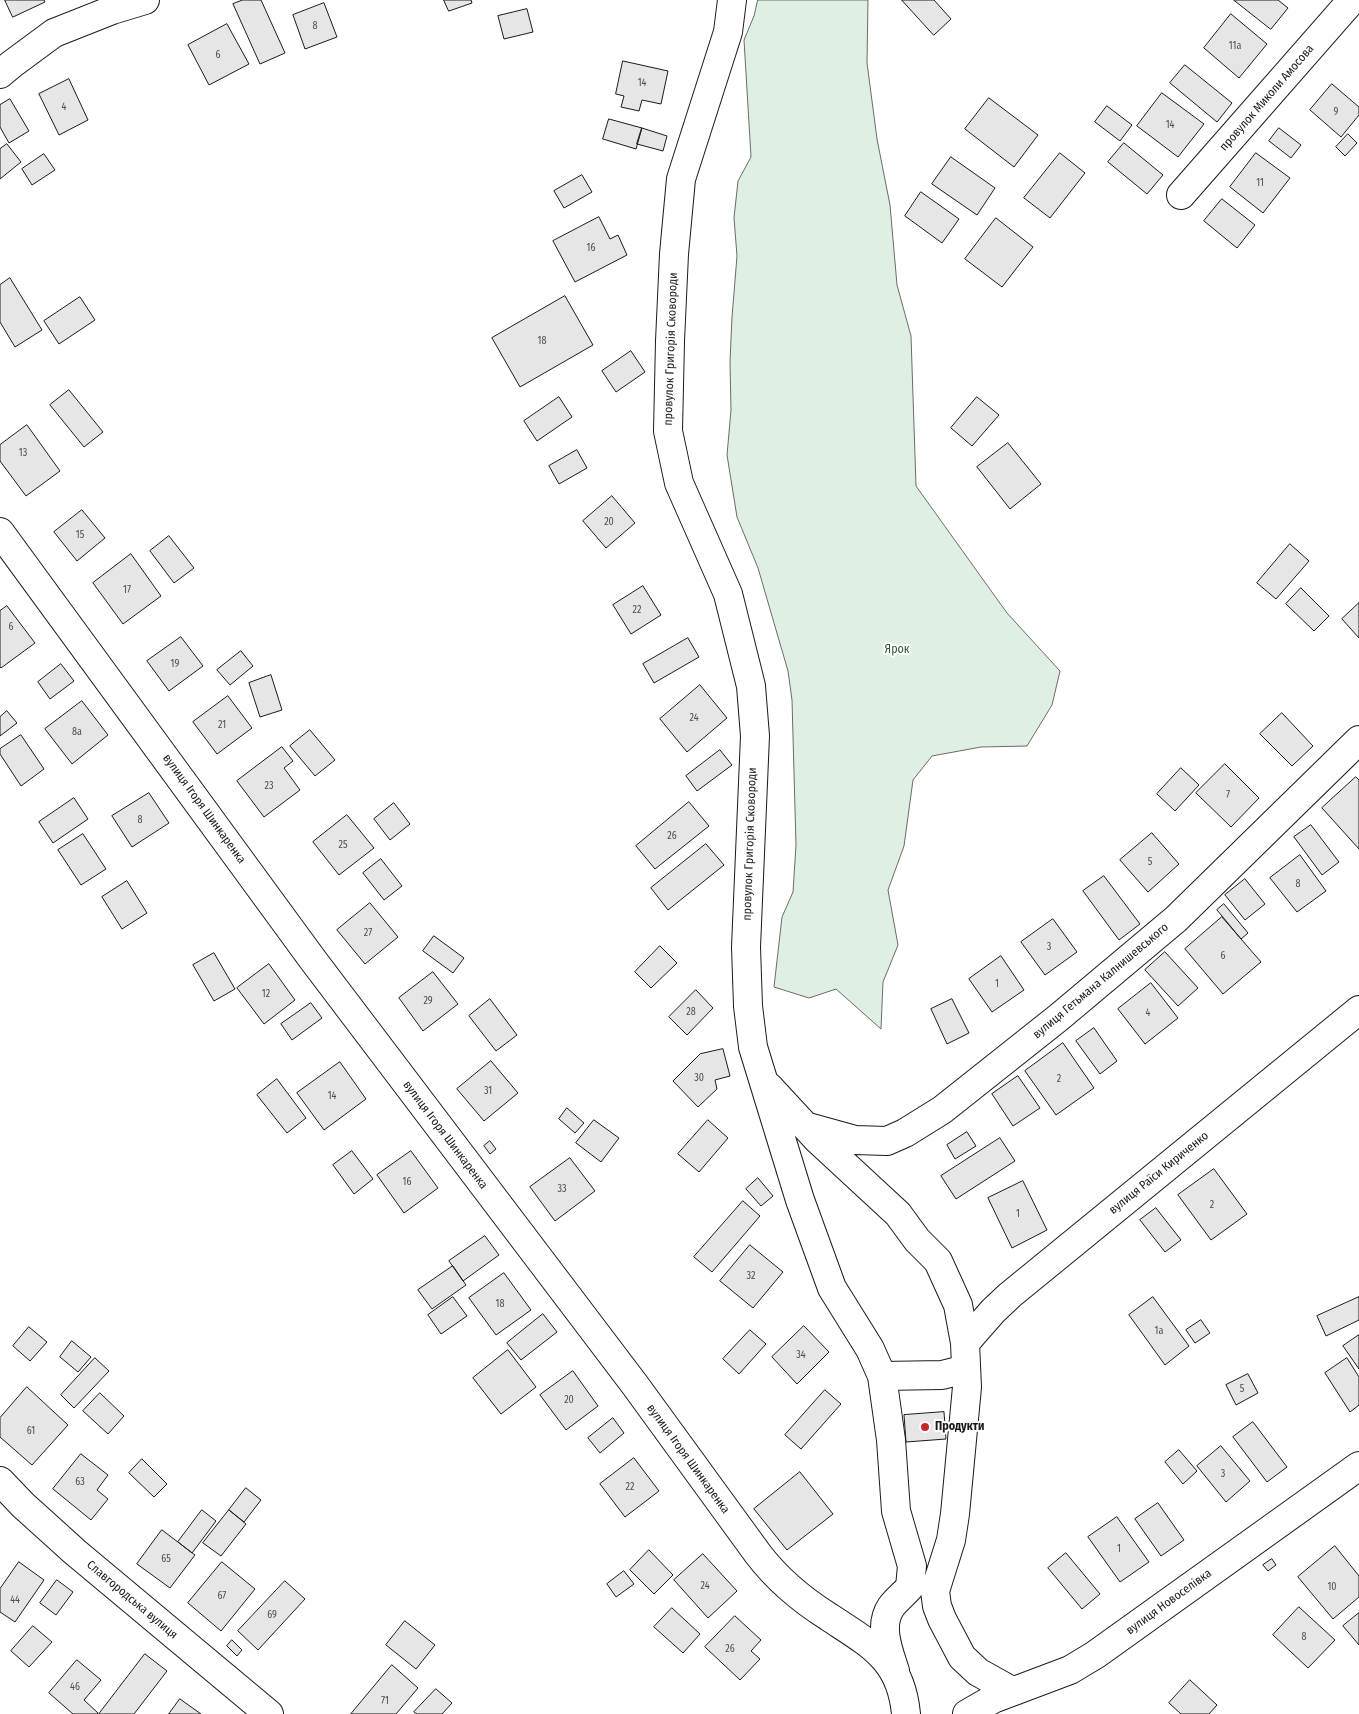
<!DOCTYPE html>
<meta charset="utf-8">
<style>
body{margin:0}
canvas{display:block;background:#fff}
</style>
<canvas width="1359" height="1714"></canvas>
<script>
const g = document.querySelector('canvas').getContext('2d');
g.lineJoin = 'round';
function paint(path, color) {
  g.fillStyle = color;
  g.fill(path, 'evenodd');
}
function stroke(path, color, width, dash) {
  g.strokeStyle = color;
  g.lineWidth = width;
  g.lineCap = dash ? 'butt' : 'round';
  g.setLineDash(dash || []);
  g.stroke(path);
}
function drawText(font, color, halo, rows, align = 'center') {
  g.font = font + ' "Fira Sans Condensed",sans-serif';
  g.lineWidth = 4;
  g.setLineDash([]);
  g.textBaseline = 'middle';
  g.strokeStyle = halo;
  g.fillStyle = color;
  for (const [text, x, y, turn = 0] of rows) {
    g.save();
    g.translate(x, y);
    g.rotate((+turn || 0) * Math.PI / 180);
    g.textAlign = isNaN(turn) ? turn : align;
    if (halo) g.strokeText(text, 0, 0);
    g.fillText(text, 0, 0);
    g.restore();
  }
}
const green = new Path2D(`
 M758 0H868L867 63 877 139 890 205 897 285 911 336 916 486 1007 613 1060 671 1052 705 1027 746 981 747 932 756 913 780 904 846 888 890 898 945 883 982 881 1029 836 989 809 998 774 987 782 917 793 892 796 845 792 700 788 671 758 568 737 517 727 455 731 410 730 362 732 317 737 256 734 218 738 181 751 157 744 40 754 16Z`);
const building = new Path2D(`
 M5 0H44L45 2 13 17Z
 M243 0H261L285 53 260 64 233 4Z
 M444 0H471L472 3 449 11Z
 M902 0H934L951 19 934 35Z
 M1234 0H1278L1288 8 1271 29Z
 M324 3 337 37 305 49 293 15Z
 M527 9 533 32 504 39 498 16Z
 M1231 14 1267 44 1239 78 1204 48Z
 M227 24 249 64 209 85 188 45Z
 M623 61 668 71 661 104 642 100 639 111 621 107 624 96 616 94Z
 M1185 65 1232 103 1217 122 1170 83Z
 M69 79 88 120 59 135 39 94Z
 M1332 84 1359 107V115L1341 137 1310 110Z
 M1162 93 1204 124 1178 157 1137 126Z
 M989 98 1038 135 1014 167 965 129Z
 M10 99 29 131 9 143 0 127V105Z
 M1107 106 1132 125 1120 141 1095 122Z
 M609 119 642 128 636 149 603 139Z
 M642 128 667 136 663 151 637 144Z
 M1279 128 1301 145 1291 158 1269 141Z
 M1348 134 1357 143 1345 156 1336 147Z
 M1124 143 1163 175 1147 194 1108 162Z
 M7 144 21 162 0 179V149Z
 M1060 153 1085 173 1050 218 1024 198Z
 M1256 153 1290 178 1263 213 1230 187Z
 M44 154 55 170 32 185 22 169Z
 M951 157 995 188 977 215 932 184Z
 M582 175 592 192 564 208 554 191Z
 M921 192 959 219 942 243 905 216Z
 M1222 199 1255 225 1237 248 1204 221Z
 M599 217 610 239 618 235 627 255 575 282 553 241Z
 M996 218 1033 247 1002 287 965 259Z
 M10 278 42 330 15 347 0 322V285Z
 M565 296 593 345 520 387 492 338Z
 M80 297 95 320 59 344 44 321Z
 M631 351 645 372 616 392 602 371Z
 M69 390 103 432 84 447 50 405Z
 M559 397 572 417 537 441 524 421Z
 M977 397 999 415 972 446 951 428Z
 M27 425 60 471 26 496 0 461V445Z
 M1008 443 1041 484 1010 509 977 467Z
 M577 450 587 468 559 484 549 466Z
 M612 496 635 523 606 548 583 521Z
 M82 510 105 538 77 561 54 532Z
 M169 536 194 568 174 583 150 551Z
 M1290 544 1309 561 1276 599 1257 583Z
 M131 554 161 596 123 624 93 583Z
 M643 586 661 615 631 634 613 605Z
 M1301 588 1329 616 1314 631 1286 604Z
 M1359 603V638L1342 619Z
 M7 606 35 643 1 668 0 667V611Z
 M181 637 203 666 169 691 147 661Z
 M688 638 699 657 654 683 643 664Z
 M241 651 253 666 230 685 217 670Z
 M61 664 74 681 50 699 38 682Z
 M271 675 282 710 260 717 249 683Z
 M700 685 727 718 687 752 660 719Z
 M228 696 252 728 217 754 193 722Z
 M82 701 108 735 72 764 45 729Z
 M7 711 17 723 0 736V717Z
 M1282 713 1313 746 1292 766 1260 734Z
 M310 730 335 760 315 776 290 746Z
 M21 735 44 769 21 786 0 754V749Z
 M282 747 293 761 284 768 300 790 264 817 237 781Z
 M720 750 732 765 697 791 686 776Z
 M1225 764 1259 798 1231 827 1196 793Z
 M1181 768 1199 785 1175 811 1157 794Z
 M1356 777 1359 780V849L1322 808Z
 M149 793 169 823 132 847 112 816Z
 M74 798 88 819 53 843 39 822Z
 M689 802 709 826 655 869 636 846Z
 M394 803 410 824 390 840 374 819Z
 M347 815 374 848 339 875 313 842Z
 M1311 825 1339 862 1322 875 1294 837Z
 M1152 833 1179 864 1148 892 1120 860Z
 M83 834 106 869 81 885 58 850Z
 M706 844 724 865 668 910 651 888Z
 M1300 855 1326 891 1297 912 1270 878Z
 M381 859 402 886 384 900 363 873Z
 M1104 876 1140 924 1119 940 1083 891Z
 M1245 879 1265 904 1245 920 1225 895Z
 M127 881 147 913 122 929 102 897Z
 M370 903 398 937 365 964 337 930Z
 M1224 904 1248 933 1241 939 1217 910Z
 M1222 917 1261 962 1223 994 1185 949Z
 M1053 919 1077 952 1045 975 1021 942Z
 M434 936 464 958 453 973 423 951Z
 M660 946 677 963 651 988 635 972Z
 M1165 952 1198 988 1178 1006 1145 970Z
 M214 953 235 989 214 1001 193 965Z
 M1001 956 1024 990 992 1012 969 979Z
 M269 964 295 1000 264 1024 237 988Z
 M433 972 458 1004 423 1031 399 998Z
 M1151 983 1178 1018 1145 1044 1118 1009Z
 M696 990 713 1008 687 1035 669 1017Z
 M490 999 517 1035 496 1051 469 1016Z
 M952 999 969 1033 947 1044 931 1009Z
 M311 1003 322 1018 292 1040 281 1024Z
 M1094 1028 1117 1061 1100 1074 1076 1041Z
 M1063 1043 1094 1088 1056 1115 1025 1071Z
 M723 1049 730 1076 715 1080 717 1089 698 1107 673 1081 700 1054Z
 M491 1061 518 1093 484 1121 457 1089Z
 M340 1062 366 1099 324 1130 297 1093Z
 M1018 1076 1040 1108 1013 1126 992 1094Z
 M277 1079 306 1118 287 1133 257 1095Z
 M567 1108 584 1123 575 1133 559 1119Z
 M594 1120 619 1138 601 1162 576 1143Z
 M708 1120 728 1138 699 1172 678 1154Z
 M967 1132 976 1146 955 1159 947 1145Z
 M1000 1138 1015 1161 956 1199 941 1176Z
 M490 1141 496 1149 490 1154 484 1146Z
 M352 1151 373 1179 354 1194 333 1165Z
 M411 1151 438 1188 404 1213 377 1175Z
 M570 1158 595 1191 555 1221 530 1187Z
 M1214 1169 1247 1214 1211 1240 1178 1195Z
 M758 1178 773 1196 761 1206 746 1189Z
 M1023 1181 1047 1230 1012 1248 988 1198Z
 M743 1201 760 1216 712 1272 694 1257Z
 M1156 1208 1181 1240 1165 1252 1140 1220Z
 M485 1236 499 1255 463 1281 449 1261Z
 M750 1245 783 1272 753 1308 720 1281Z
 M453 1266 466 1285 432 1309 418 1290Z
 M504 1273 531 1310 496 1335 469 1298Z
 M453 1297 467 1316 441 1334 428 1315Z
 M1153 1297 1189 1346 1165 1365 1129 1315Z
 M1359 1297V1320L1326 1336 1317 1316Z
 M543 1314 557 1332 521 1360 507 1343Z
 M1201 1320 1210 1333 1195 1343 1186 1330Z
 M804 1326 829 1352 797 1384 772 1357Z
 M29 1327 47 1342 30 1361 13 1346Z
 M750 1330 766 1344 739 1374 723 1359Z
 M1359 1335V1369L1343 1346Z
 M72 1341 91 1357 78 1372 60 1357Z
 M508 1350 536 1387 501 1414 473 1378Z
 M95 1358 109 1371 74 1408 61 1395Z
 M1347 1358 1359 1377V1405L1350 1412 1325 1373Z
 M573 1371 598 1406 566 1430 540 1395Z
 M1248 1374 1258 1393 1236 1405 1226 1385Z
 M27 1387 68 1425 32 1465 0 1437V1418Z
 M825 1390 841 1404 801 1449 785 1435Z
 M100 1393 124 1416 108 1434 83 1411Z
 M944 1412 946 1439 906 1442 904 1415Z
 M613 1418 624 1433 600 1453 588 1438Z
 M1253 1422 1287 1467 1267 1482 1233 1437Z
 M1221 1446 1250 1481 1226 1502 1197 1466Z
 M1179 1450 1197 1471 1183 1484 1165 1462Z
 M81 1454 108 1475 97 1490 108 1499 91 1520 53 1489Z
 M634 1458 659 1491 625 1517 600 1484Z
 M142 1459 167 1484 154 1497 129 1473Z
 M800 1472 833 1514 787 1550 754 1509Z
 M246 1488 261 1500 244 1522 229 1510Z
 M1158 1503 1184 1540 1161 1556 1135 1519Z
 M202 1510 216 1521 192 1553 178 1542Z
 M229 1510 246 1524 221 1556 203 1543Z
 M1117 1517 1149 1562 1120 1582 1088 1537Z
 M162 1530 195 1555 170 1588 137 1564Z
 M1335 1546 1359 1576V1597L1333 1619 1298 1577Z
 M649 1550 673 1575 654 1594 630 1570Z
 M1066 1553 1100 1594 1082 1609 1048 1568Z
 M703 1554 737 1591 708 1618 674 1580Z
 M1272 1559 1276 1565 1268 1571 1263 1565Z
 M19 1562 44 1580 15 1622 0 1612V1589Z
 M222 1562 255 1589 221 1631 188 1603Z
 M624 1571 634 1584 616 1597 607 1584Z
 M57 1580 73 1592 56 1615 40 1603Z
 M285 1581 305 1599 258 1650 238 1631Z
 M1299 1607 1335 1640 1308 1668 1273 1635Z
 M672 1608 700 1634 683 1653 654 1627Z
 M1359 1613V1645L1343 1626Z
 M735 1616 761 1640 751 1651 760 1659 740 1680 705 1647Z
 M405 1621 435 1645 416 1669 386 1645Z
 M33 1626 52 1642 29 1667 11 1651Z
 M232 1640 242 1650 237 1656 227 1646Z
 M145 1654 167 1671 134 1714H99Z
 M77 1660 101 1680 84 1700 98 1713 97 1714H73L49 1693Z
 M392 1665 418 1688 396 1714H351Z
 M1190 1680 1217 1705 1209 1714H1181L1169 1703Z
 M436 1689 452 1703 442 1714H417L414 1712Z
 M180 1699 201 1714H169Z`);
const street = new Path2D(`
 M732 0 728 32 681 179 674 254 670 341 668 431 679 483 728 594 751 686 755 736 746 947 748 1006 753 1047 800 1200 832 1288 870 1349 882 1376 891 1440 896 1511 912 1566 910 1587C904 1594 896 1600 891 1607 878 1626 889 1652 895 1671
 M0 74 12 64 54 33 112 10 145 0
 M1181 195 1352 0
 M0 532 313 960 635 1385 758 1554C777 1579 802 1600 829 1617 871 1645 901 1659 906 1714
 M769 1087 818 1140 898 1214 917 1240 938 1261 958 1305 965 1343 967 1387 955 1514 951 1540 935 1591 937 1606 942 1619 962 1657 978 1672 1012 1691
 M808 1127 855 1140 887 1141 905 1133 942 1110 1058 1018 1176 919 1359 740
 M965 1343 993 1311 1010 1295 1359 1010
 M882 1376 942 1375 966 1369
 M0 1481 23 1505 75 1552 269 1714
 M967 1714 993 1699 1070 1670 1095 1655 1359 1466`);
const markers = [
 [925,1427,5,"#c62828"]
];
const numberNames = [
 ["8",315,26],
 ["11а",1235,46],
 ["6",218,55],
 ["14",642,83],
 ["4",64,107],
 ["9",1336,112],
 ["14",1170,125],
 ["11",1260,183],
 ["16",591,248],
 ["18",542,341],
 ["13",23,453],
 ["20",609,522],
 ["15",80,535],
 ["17",127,590],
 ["22",637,610],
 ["6",11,627],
 ["19",175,664],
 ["24",694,718],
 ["21",222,725],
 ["8а",77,732],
 ["23",269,786],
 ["7",1228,795],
 ["8",140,820],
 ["26",672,836],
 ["25",343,845],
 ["5",1150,862],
 ["8",1298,884],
 ["27",368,933],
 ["3",1049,947],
 ["6",1223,956],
 ["1",997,984],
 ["12",266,994],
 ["29",428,1001],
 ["28",691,1012],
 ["4",1148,1013],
 ["30",699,1078],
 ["2",1059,1079],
 ["31",488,1091],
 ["14",332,1096],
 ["16",407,1182],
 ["33",562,1189],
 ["2",1212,1205],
 ["1",1018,1214],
 ["32",751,1276],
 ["18",500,1304],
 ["1а",1159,1331],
 ["34",801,1355],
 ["5",1242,1389],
 ["20",569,1400],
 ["61",31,1431],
 ["3",1223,1474],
 ["63",80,1482],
 ["22",630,1487],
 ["1",1119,1549],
 ["65",166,1559],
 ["24",705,1586],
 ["10",1332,1587],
 ["67",222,1596],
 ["44",15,1600],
 ["69",272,1615],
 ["8",1304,1637],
 ["26",730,1649],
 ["46",75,1687],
 ["71",385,1701]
];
const streetNames = [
 ["провулок Миколи Амосова",1267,98,-49],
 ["провулок Григорія Сковороди",671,349,-88],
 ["вулиця Ігоря Шинкаренка",204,809,54],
 ["провулок Григорія Сковороди",750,844,-88],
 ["вулиця Гетьмана Калнишевського",1101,981,-40],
 ["вулиця Ігоря Шинкаренка",445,1135,53],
 ["вулиця Раїси Кириченко",1159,1173,-39],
 ["вулиця Ігоря Шинкаренка",688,1459,54],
 ["Славгородська вулиця",132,1600,40],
 ["вулиця Новоселівка",1169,1602,-36]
];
const parkNames = [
 ["Ярок",897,650]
];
const poiNames = [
 ["Продукти",935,1427]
];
paint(green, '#e0efe3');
stroke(green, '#6a6a6a', 1);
paint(building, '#e6e6e6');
stroke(building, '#1a1a1a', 1);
stroke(street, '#1a1a1a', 30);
stroke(street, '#fff', 28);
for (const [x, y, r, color] of markers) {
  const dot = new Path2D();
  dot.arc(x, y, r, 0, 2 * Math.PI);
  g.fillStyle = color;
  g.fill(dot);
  stroke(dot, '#fff', 2);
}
drawText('10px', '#4d4d4d', null, numberNames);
drawText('12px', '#1a1a1a', '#fff', streetNames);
drawText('12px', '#2b5a34', '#fff', parkNames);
drawText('bold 12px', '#1a1a1a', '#fff', poiNames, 'left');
</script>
